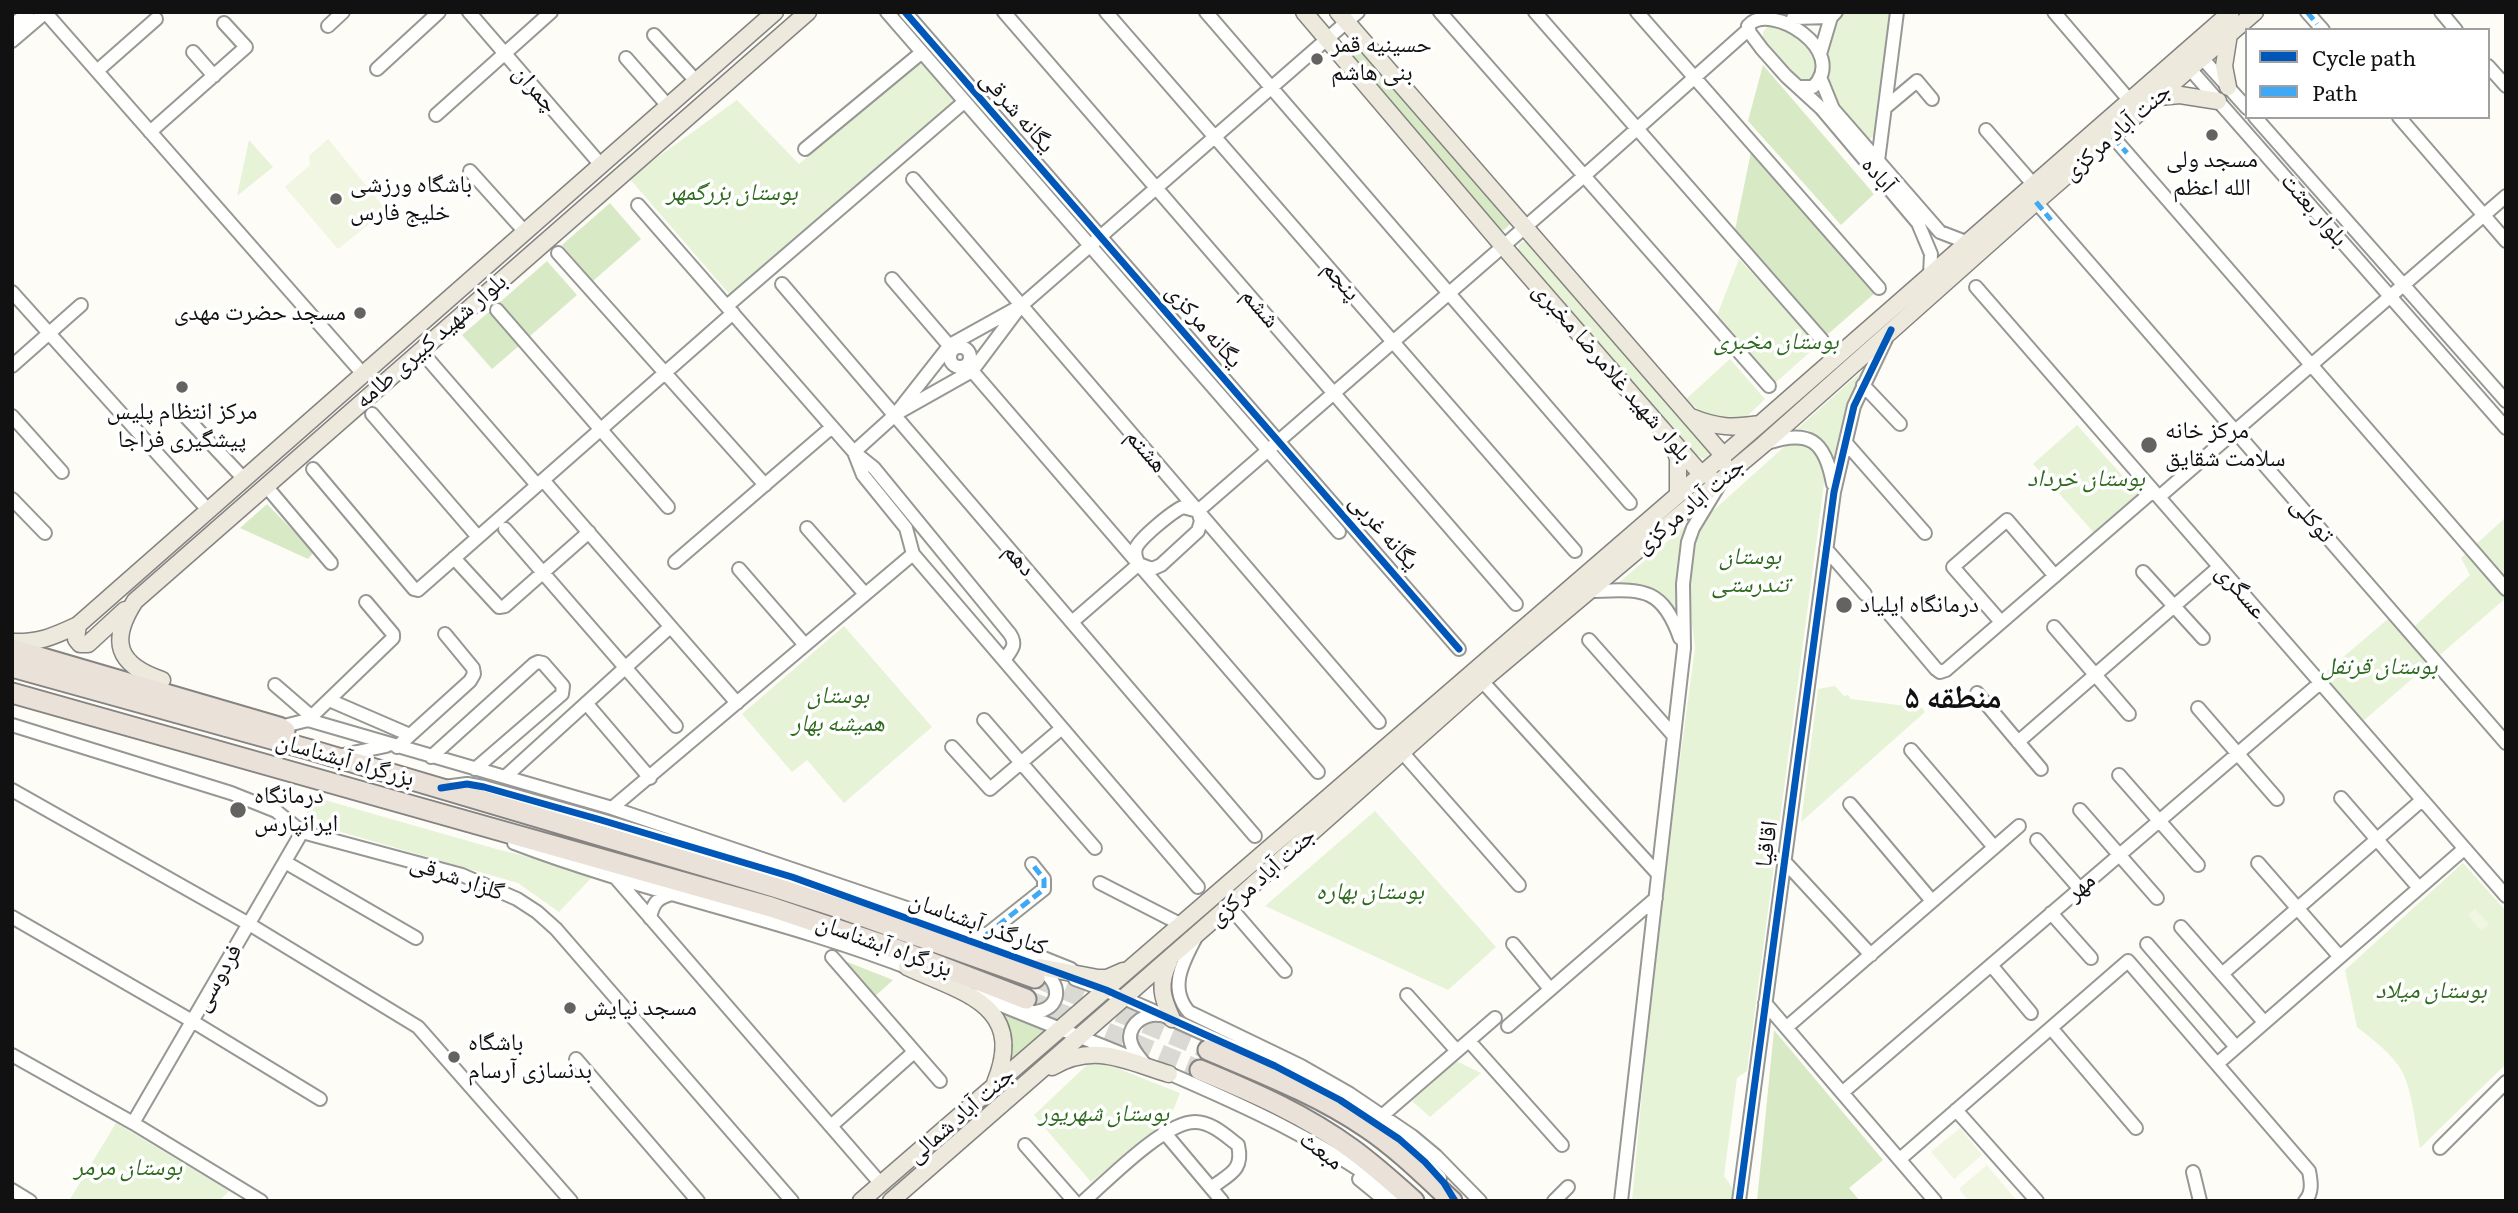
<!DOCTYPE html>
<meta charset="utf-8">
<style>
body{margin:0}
#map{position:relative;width:2518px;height:1213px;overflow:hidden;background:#fdfcf7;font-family:Literata,serif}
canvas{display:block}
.frame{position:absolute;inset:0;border:14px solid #111;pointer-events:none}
.legend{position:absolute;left:2245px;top:28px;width:245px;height:91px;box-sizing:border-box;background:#fff;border:2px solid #a0a0a0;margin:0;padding:9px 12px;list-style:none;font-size:21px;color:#111}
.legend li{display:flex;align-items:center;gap:14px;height:35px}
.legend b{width:35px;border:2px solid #a0a0a0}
</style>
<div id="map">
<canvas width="2518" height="1213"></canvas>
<div class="frame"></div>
<ul class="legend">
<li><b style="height:9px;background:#0057b8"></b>Cycle path</li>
<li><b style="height:9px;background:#3fa9f5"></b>Path</li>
</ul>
</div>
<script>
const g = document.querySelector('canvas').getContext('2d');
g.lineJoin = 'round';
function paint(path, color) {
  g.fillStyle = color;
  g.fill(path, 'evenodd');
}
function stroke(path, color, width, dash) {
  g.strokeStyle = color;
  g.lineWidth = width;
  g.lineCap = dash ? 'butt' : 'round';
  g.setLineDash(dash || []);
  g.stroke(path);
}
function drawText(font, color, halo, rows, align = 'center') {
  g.font = font + ' Literata,"Noto Naskh Arabic",serif';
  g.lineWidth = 7;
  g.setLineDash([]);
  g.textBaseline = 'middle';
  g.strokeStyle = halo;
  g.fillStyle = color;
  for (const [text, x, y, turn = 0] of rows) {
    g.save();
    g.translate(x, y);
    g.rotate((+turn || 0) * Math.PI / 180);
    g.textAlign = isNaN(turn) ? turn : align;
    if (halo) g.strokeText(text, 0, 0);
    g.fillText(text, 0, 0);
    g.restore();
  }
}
const green = new Path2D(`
 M1846 12H1892L1876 125 1874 136 1868 140C1857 128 1844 117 1835 104 1816 79 1824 33 1846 12Z
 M1784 23 1818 55 1815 82 1799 81 1763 38V32L1769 25Z
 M920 61 956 103 731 296 629 178 737 100 799 164Z
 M249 140 273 167 237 196Z
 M1525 241 1528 242 1707 446 1709 456 1705 459 1696 455 1683 442 1518 253 1519 244Z
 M1739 259 1818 345 1774 384 1716 318Z
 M1730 359 1765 399 1744 419 1708 418 1686 399Z
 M1870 364C1849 405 1842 426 1836 472 1829 452 1822 428 1797 429Z
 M2077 425 2139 494 2095 534 2033 464Z
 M1791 444C1809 443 1825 457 1825 476L1747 1071 1737 1078 1724 1176C1730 1184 1736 1192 1732 1201H1632L1657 931 1695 648 1687 584 1690 560 1697 529 1706 517 1784 447Z
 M1697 516 1683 541 1678 573V618C1661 590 1649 584 1616 585Z
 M2506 517V598L2362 722 2322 675 2388 619 2405 635 2470 575 2461 558Z
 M844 626 932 727 844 803 807 760 792 772 742 714Z
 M1835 686 1844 696 1848 695 1851 699 1922 708 1925 712 1801 822 1818 689Z
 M314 797 500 850 596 873 559 912 518 883 341 832 306 813Z
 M1375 811 1496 947 1448 990 1265 906Z
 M2463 863 2506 911V1064L2420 1148C2415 1124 2413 1096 2403 1073 2393 1054 2373 1040 2357 1027L2345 970Z
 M1099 1061 1180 1093 1172 1113 1160 1128 1091 1182 1034 1115 1088 1064Z
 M1456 1061 1481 1073 1430 1117 1412 1101Z
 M116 1123 229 1191 219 1201H69Z`);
const forest = new Path2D(`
 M1348 41H1353L1509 218 1510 224 1504 230 1497 229 1344 51Z
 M1763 65 1874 194 1841 225 1748 121Z
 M1751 152 1875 293 1827 335 1735 230Z
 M610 203 641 239 593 281 562 245Z
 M547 261 577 295 529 337 499 303Z
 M490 311 520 345 492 369 462 335Z
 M267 504 314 552 308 559 240 528Z
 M840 959 893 980 872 999Z
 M988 1005 1050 1028 1007 1068Z
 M1774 1030 1883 1160 1849 1188 1860 1201H1757Z`);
const pitch = new Path2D(`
 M328 139 386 210 338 249 285 187 310 165 309 156Z
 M2475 909 2489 924 2481 931 2468 915Z
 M1960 1128 1982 1155 1954 1179 1931 1152Z
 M1987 1165 2017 1201H1969L1959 1189Z`);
const highwayTunnel = new Path2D(`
 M1038 979 1208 1050
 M1026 999 1200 1070`);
const minor = new Path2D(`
 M45 12 363 374
 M469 12 601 165
 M887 12 1339 532
 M905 12 1459 649
 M1004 12 1516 604
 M1106 12 1575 551
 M1206 12 1630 503
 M1440 12 1769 386
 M1535 12 1822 340
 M1637 12 1879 288
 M2054 12 2130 101
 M2307 12 2323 30
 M2441 12 2456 30
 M1793 18 1831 17
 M12 26 28 12
 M328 26 343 12
 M654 35 696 81
 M12 41 46 12
 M193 52 214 76
 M1820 54 1831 17 1836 12
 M2194 54 2202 58 2247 108
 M626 58 668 106
 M2189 62 2190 69 2506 428
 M2488 66 2506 86
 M377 69 439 12
 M97 71 156 19
 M1820 77 1833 109 1940 232 1966 242
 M1800 87H1813C1850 51 1770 0 1748 26L1750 33 1762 49 1786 76 1821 108 1918 223 1931 254 1930 275
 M1886 107 1917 81 1932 99
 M436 115 551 12
 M2255 117 2506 401
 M2399 117 2506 241
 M1986 130 2033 184
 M150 132 246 47 224 23
 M2113 137 2506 589
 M805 149 921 53
 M1878 161 1897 12
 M470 171 525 232
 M913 179 1379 722
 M2036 202 2506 743
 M638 205 854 452 874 468 1010 634C1017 645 1012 649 1005 659
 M558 253 765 485
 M892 279 953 350
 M782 284 1255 836
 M1976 287 2506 896
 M12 292 208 510
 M727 306 964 102
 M497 310 668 507
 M950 357a10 10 0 1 1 20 0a10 10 0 1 1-20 0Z
 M427 358 537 485
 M967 365 1318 772
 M12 366 81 305
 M1863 385 1900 424
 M901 411 972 371 1017 311
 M372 414 478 537
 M12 416 62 472
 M186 417 244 479
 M1767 443C1809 429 1825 440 1833 484
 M1846 443 1925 533
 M854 452 895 415 950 345 1022 305 1358 12
 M854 452 863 475 906 528 913 554 1198 887
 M313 469 414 589 418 590 733 313
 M543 480 737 703
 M266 486 331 563
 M2159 497 2506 196
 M12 499 45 533
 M1183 507 1198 511 1201 521 1198 531 1161 565 1152 569 1139 564C1136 559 1134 554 1136 548 1140 538 1173 511 1183 507Z
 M1198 511 1584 176 1749 29
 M807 528 865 594
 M505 529 676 726
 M1826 549 1865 594
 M454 558 499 607 505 606 589 532
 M675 562 832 427
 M739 569 805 645
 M2143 572 2203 638
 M1589 591C1640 590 1661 584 1680 638
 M1886 610 1936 669 1940 672 1946 670 2153 491
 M1072 622 1139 564
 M2001 622 1953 567 2007 520 2055 576
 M2054 627 2129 714
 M1589 640 1674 736
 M1482 681 1658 874
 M275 685 312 717
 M1977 693 2041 769
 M329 700 410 735
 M586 703 650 778
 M2198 708 2277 799
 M308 720 393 638V634L366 602
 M984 720 1095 848
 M12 725 231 793 276 811 302 832 462 875 517 899 537 912 556 929 792 1201
 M276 728 308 720 612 808 986 935 1071 969
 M2018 742 2219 567
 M397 747 470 681 474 674 473 668 445 634
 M952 747 990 789 1062 728
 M1911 750 1994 847
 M1402 752 1519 885
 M338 756 386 746
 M431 757 534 664 538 662 543 663 563 686 562 694 475 769
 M2119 775 2198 865
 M505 777 670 627
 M444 787 467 784 484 787 601 820 792 877 1048 970
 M12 790 249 924 418 1027 571 1201
 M2341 798 2419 888
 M1850 804 1932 901
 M612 808 913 554
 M2080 810 2157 898
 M2037 840 2080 889
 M514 843C645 893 784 919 914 970
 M1784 861 1871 955
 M285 862 416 938
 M2258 863 2340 957
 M615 877 881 1184
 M1100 883 1182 925
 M1229 906 1285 971
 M2051 913 2091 958
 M12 917 192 1021 320 1099
 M650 918C653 903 657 898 672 894
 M2181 927 2264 1022
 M986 935 1044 889V879L1032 864
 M1195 939C1183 962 1168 988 1189 1012L1301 1066 1350 1094 1412 1136 1436 1156 1480 1201
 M1513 944 1550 989
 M2147 944 2236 1047
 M832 957 940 1081
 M1991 965 2031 1013
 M2222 974 2422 800
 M1075 979C1124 996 1170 1019 1218 1040 1297 1076 1381 1111 1440 1178
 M976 995 1125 1055
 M1407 995 1457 1051
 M1765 1003 1935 1201
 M1028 1012C1059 1014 1066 986 1041 970
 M1508 1026 1656 898
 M1787 1027 2019 826
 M2051 1028 2136 1128
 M1469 1041 1562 1145
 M12 1055 133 1123 261 1201
 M576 1059 698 1201
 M1144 1063C1138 1056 1130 1047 1130 1037 1131 1022 1146 1013 1160 1015
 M2217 1064 2464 849
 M1161 1070C1245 1106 1320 1140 1395 1194
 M1843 1092 2320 683
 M1956 1110 2037 1201
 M1383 1115 1495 1018
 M133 1123 302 832
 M831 1126 914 1052
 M1164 1132 1222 1201
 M1025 1145 1074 1201
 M2440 1148 2506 1082
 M1900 1159 2128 961 2309 1171C2311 1181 2313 1193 2305 1201
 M2193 1172 2200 1201
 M1359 1179 1386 1201
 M12 1190 30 1201
 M1084 1201C1108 1180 1164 1122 1195 1122 1211 1122 1225 1135 1238 1145 1244 1171 1229 1174 1211 1188
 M1554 1201 1568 1187
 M1621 1201 1684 648 1683 584 1688 542 1693 528 1719 485
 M1739 1201 1834 492 1854 406 1886 339`);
const major = new Path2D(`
 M1304 12 1503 246 1701 474 1709 475
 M1338 12 1723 455V463
 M2228 87 2224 66 2229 34
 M2159 97 2180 95 2218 101
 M1691 417C1718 428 1732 428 1760 424
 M1673 443 1678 459V494
 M78 625 76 639 80 644H88L125 610
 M12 642C40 643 54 636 78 625L775 12
 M162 680C117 665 109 641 135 601L808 12
 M1169 962C1158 984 1162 998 1172 1019
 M907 967C963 993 1027 1005 995 1083
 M1040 967 1098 978H1107L1123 971
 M1052 1067C1095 1042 1126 1061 1169 1074
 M861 1201 1760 424 2231 12
 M891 1201 1229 906 1482 681 1764 444 2036 202 2255 12`);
const highway = new Path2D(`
 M12 649 279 727 285 731
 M12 667 311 750 777 888 842 909 1035 978
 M12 693 771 907 899 950 1026 999
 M1208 1050C1262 1073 1319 1095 1367 1128 1398 1149 1424 1175 1452 1201
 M1200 1070C1253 1092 1306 1115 1352 1149 1374 1165 1394 1183 1414 1201`);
const quiet = new Path2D(`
 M2307 12 2317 24
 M2113 137 2127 153
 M2036 202 2051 220
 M986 935 1044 889V879L1032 864`);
const cycleway = new Path2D(`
 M905 12 1459 649
 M441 788 467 784 484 787 601 820 792 877 1106 990 1275 1066 1340 1100 1399 1139 1425 1162 1444 1183 1455 1201
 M1739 1201 1834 492 1854 406 1891 330`);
const markers = [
 [1317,59,7,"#646362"],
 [2212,135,7,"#646362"],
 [336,199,7,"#646362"],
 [360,313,7,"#646362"],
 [182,387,7,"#646362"],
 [2149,445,9,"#646362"],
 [1844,605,9,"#646362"],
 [238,810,9,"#646362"],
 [570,1008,7,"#646362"],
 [454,1057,7,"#646362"]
];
const poiNames = [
 ["حسینیه قمر",1331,45],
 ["بنی هاشم",1331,73],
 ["مسجد ولی",2212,160,"center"],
 ["الله اعظم",2212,188,"center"],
 ["باشگاه ورزشی",350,185],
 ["خلیج فارس",350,213],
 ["مسجد حضرت مهدی",346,313,"right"],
 ["مرکز انتظام پلیس",182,412,"center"],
 ["پیشگیری فراجا",182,440,"center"],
 ["مرکز خانه",2165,431],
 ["سلامت شقایق",2165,459],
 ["درمانگاه ایلیاد",1860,605],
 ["درمانگاه",254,796],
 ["ایرانپارس",254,824],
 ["مسجد نیایش",584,1008],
 ["باشگاه",468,1043],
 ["بدنسازی آرسام",468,1071]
];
const streetNames = [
 ["چمران",535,89,49],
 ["یگانه شرقی",1017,112,49],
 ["جنت آباد مرکزی",2117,132,-41],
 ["آباده",1878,175,50],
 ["بلوار بعثت",2314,210,49],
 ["پنجم",1341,281,49],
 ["ششم",1260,308,49],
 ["یگانه مرکزی",1204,326,49],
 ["بلوار شهید کبیری طامه",431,341,-41],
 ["بلوار شهید غلامرضا مخبری",1612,372,49],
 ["هشتم",1146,451,49],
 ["جنت آباد مرکزی",1690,506,-40],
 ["توکلی",2312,520,49],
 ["یگانه غربی",1384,532,49],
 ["دهم",1019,560,49],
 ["عسگری",2241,592,49],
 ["بزرگراه آبشناسان",345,760,16],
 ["اقاقیا",1767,844,-82],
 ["جنت آباد مرکزی",1262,877,-42],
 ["گلزار شرقی",457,878,19],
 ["مهر",2081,887,-41],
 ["کنارگذر آبشناسان",978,924,20],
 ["بزرگراه آبشناسان",884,946,20],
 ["فردوسی",218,978,-60],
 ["جنت آباد شمالی",961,1115,-41],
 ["مبعث",1321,1151,37]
];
const parkNames = [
 ["بوستان بزرگمهر",732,193],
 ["بوستان مخبری",1776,342],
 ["بوستان خرداد",2086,479],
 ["بوستان",1750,557],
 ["تندرستی",1750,585],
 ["بوستان قرنفل",2379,667],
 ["بوستان",838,696],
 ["همیشه بهار",838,724],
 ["بوستان بهاره",1370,892],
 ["بوستان میلاد",2431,991],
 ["بوستان شهریور",1104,1114],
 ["بوستان مرمر",128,1168]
];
const districtNames = [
 ["منطقه ۵",1953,699]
];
paint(green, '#e7f3d7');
paint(forest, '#d8eac5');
paint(pitch, '#f0f6e1');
stroke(highwayTunnel, '#dad9d4', 19, [19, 10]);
stroke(minor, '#979795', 16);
stroke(major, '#858482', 19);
stroke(highway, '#858482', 23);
stroke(minor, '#fffffe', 12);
stroke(major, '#ede9dc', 16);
stroke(highway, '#eae1d8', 19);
stroke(quiet, '#3fa9f5', 5, [10, 5]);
stroke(cycleway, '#0057b8', 7);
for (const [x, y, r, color] of markers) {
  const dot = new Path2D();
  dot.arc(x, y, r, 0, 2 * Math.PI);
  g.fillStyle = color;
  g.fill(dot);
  stroke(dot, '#fff', 2.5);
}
drawText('24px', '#111', '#fff', poiNames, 'left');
drawText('24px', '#111', '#fff', streetNames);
drawText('italic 24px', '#2f6b1f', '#fff', parkNames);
drawText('bold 32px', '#111', '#fff', districtNames);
</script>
